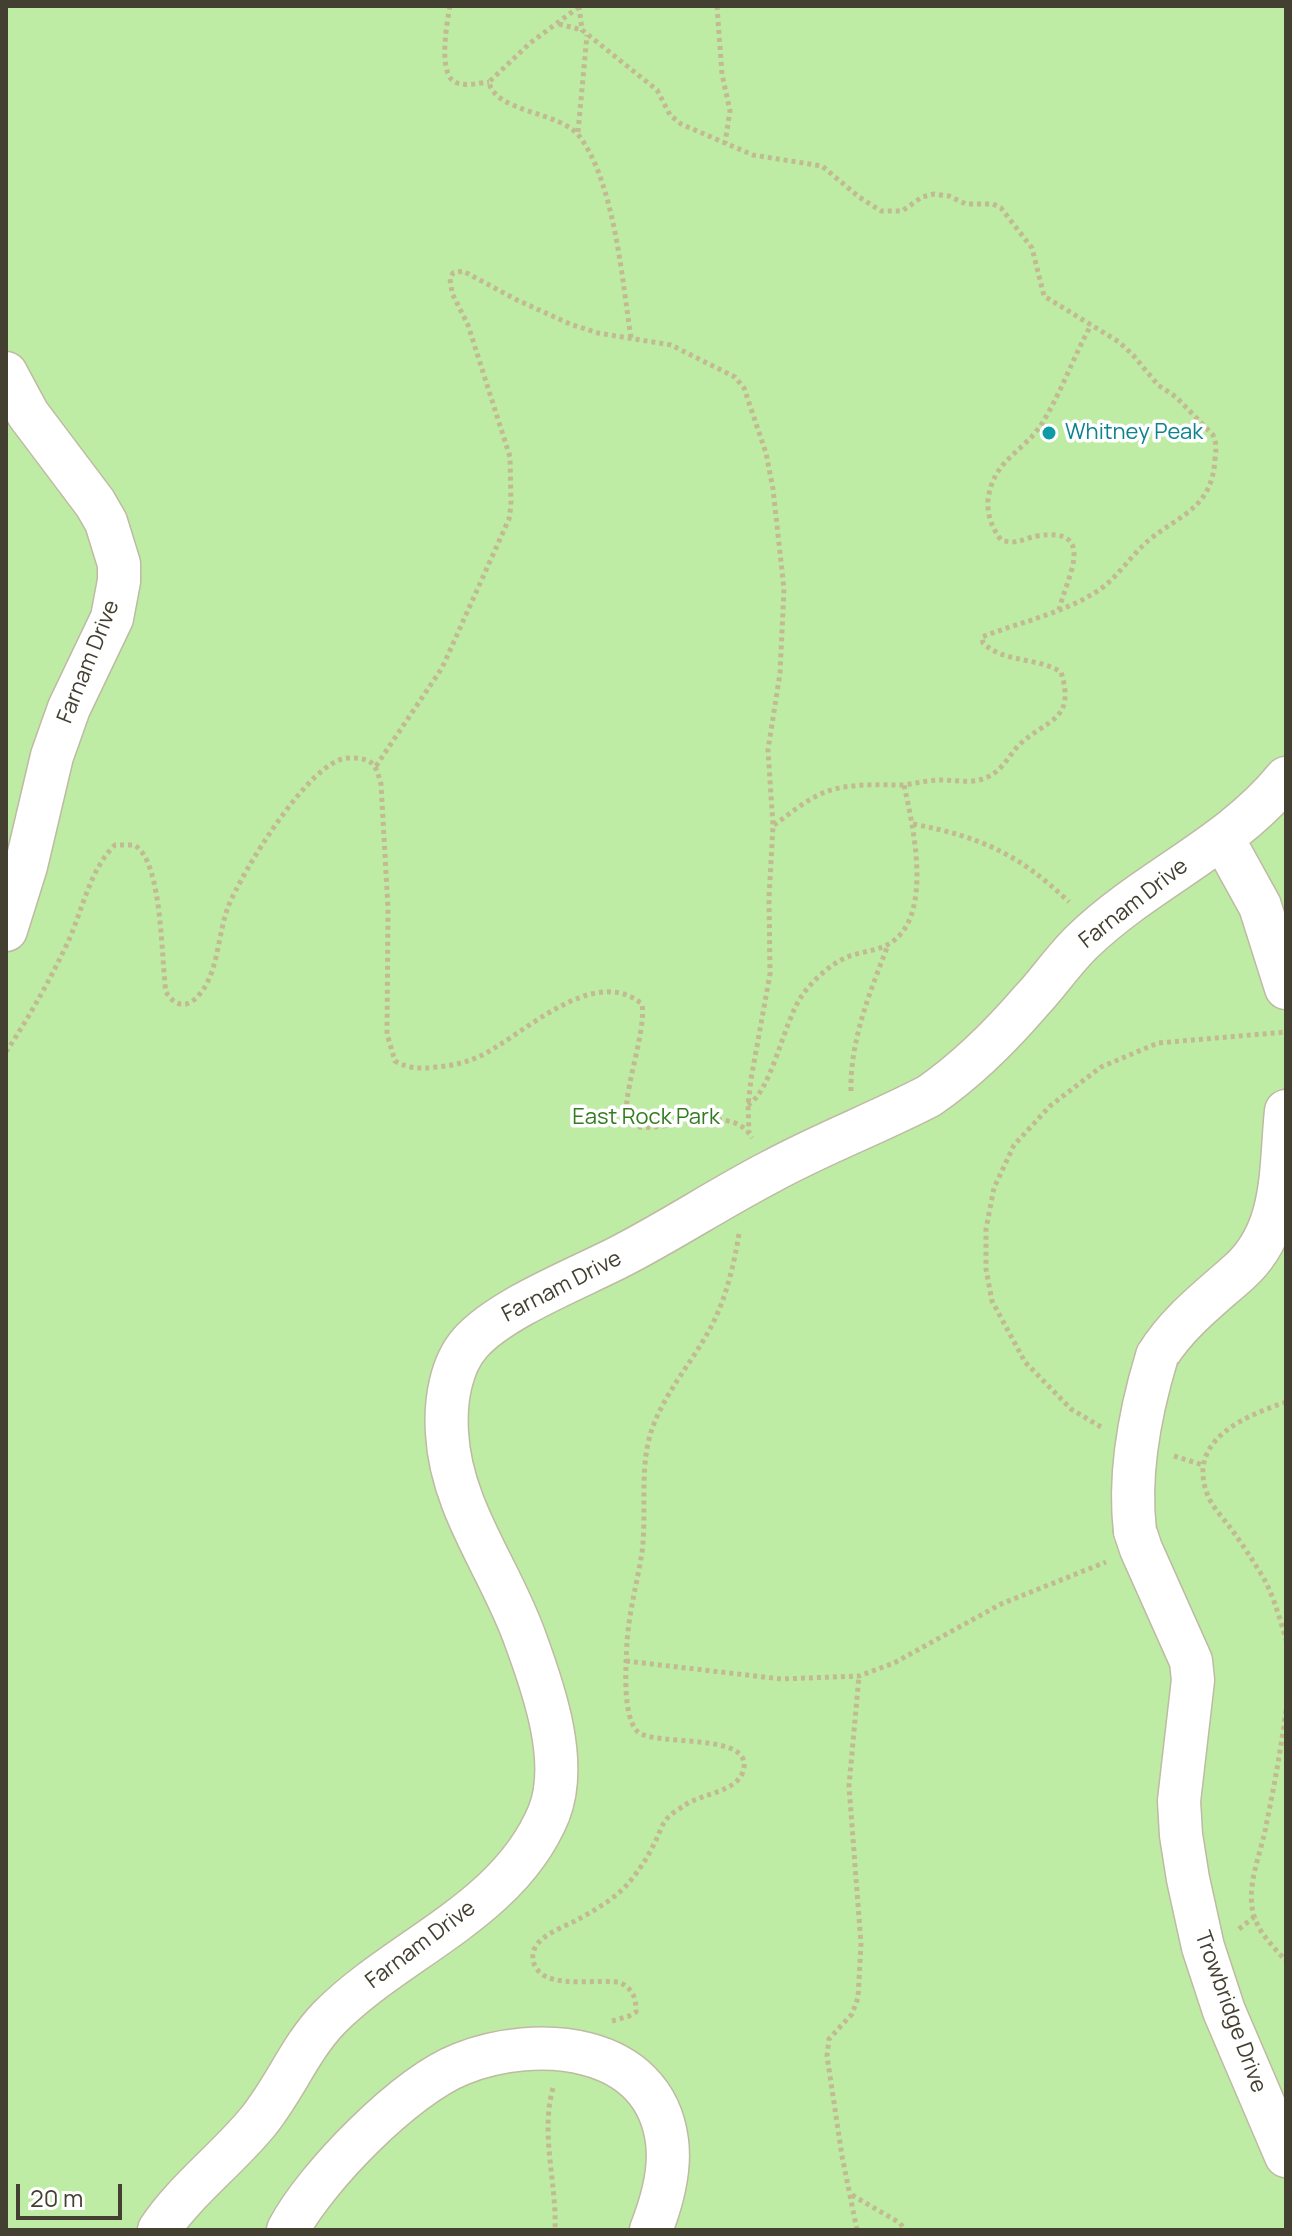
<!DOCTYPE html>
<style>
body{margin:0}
#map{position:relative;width:1292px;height:2236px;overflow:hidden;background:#f3f0e1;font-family:Manrope,sans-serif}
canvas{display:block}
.frame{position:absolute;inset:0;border:8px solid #444031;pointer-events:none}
.scale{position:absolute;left:16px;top:2184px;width:106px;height:36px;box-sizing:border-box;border:4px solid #444031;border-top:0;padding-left:10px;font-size:24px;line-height:28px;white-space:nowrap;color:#444031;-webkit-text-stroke:6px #fff;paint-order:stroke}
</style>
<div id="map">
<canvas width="1292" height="2236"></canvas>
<div class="frame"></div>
<div class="scale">20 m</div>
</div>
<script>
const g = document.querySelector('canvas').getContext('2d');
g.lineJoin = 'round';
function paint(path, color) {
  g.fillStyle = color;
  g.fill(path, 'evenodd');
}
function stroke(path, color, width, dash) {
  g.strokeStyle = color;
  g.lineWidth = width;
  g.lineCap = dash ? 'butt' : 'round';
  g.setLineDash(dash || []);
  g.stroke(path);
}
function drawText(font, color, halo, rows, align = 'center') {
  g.font = font + ' Manrope,sans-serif';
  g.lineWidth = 7;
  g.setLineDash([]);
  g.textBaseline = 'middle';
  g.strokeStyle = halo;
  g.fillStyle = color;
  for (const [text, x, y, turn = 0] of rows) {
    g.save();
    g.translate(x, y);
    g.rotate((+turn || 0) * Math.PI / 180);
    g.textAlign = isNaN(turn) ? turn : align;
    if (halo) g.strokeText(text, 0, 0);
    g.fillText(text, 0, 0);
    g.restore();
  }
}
const green = new Path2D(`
 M6 6H1286V2230H6Z`);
const path = new Path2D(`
 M450 6C447 22 439 68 452 80 461 88 478 83 489 82
 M579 6 582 30 657 90 670 115 681 124 753 155 822 166 859 197 881 211H902L922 197 934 194 949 196 966 204H993L1001 208 1032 248 1044 296 1119 342 1133 355 1158 385 1176 397 1213 435C1217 444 1216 450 1215 459 1212 508 1181 514 1149 540 1130 556 1117 579 1096 592 1061 614 1020 622 982 637L983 643C1004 663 1037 657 1061 672 1076 721 1047 719 1020 744 1008 756 1002 772 985 778 971 784 956 780 942 780 929 780 917 783 904 785 913 826 935 920 887 945 875 951 860 952 847 957 830 964 811 982 801 997 783 1024 772 1090 748 1105
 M717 6 722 74 730 111 725 143
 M579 7 530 43 489 82C495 113 561 111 580 137 615 185 622 280 631 338
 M559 24 582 30
 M578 132 587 35
 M1059 610C1066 579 1099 526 1037 536 1021 539 1018 545 1001 540 992 528 987 515 988 500 993 458 1026 452 1044 420 1062 390 1074 356 1091 325
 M376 766 442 668 509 519 511 505 510 457 468 325 452 293 450 279 453 273 463 271 517 300 570 324 598 333 671 345 735 377 744 388 766 453 773 489 784 589 780 673 768 750 773 826 769 898 770 974 751 1079 748 1105 749 1133
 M913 824C981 837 1019 854 1069 902
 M774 825C791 813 808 798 828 791 852 783 879 785 904 785
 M6 1052C29 1017 49 982 67 944 82 913 89 870 115 845H134C163 860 161 961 166 992 173 1004 184 1009 195 999 219 977 217 936 228 907 241 874 310 759 348 758 372 758 375 762 381 784L388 908 387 1034 395 1061C409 1069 421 1069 436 1067 451 1066 464 1063 478 1057 522 1037 592 963 642 1004 647 1033 618 1105 629 1121 644 1144 729 1095 752 1138
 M851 1091C850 1040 870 992 888 945
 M1286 1402C1245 1416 1185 1440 1208 1496 1212 1506 1222 1517 1229 1526 1241 1542 1252 1559 1263 1577 1274 1597 1280 1619 1286 1640
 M1101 1427 1071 1409 1025 1362 992 1301 986 1269V1229L994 1188 1014 1145 1050 1106 1101 1067 1158 1043 1286 1032
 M1174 1456 1203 1465
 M626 1661 781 1679 859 1676 894 1663 1001 1604 1106 1562
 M1286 1710C1281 1749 1274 1787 1266 1826 1261 1854 1245 1887 1254 1916 1260 1935 1274 1947 1286 1961
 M1239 1929 1254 1917
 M612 2021 629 2016 636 2012C636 1997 633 1989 619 1982 599 1980 564 1985 547 1977 533 1971 528 1955 538 1943 547 1933 563 1927 575 1921 592 1912 611 1901 625 1887 637 1874 648 1857 655 1842 659 1835 661 1826 666 1820 670 1814 679 1809 685 1805 701 1794 734 1792 742 1774 761 1730 653 1748 637 1731 622 1715 626 1664 627 1642 629 1612 637 1583 642 1553 647 1514 639 1470 651 1432 665 1390 695 1360 714 1321 727 1294 734 1264 739 1234
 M553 2088C540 2134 557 2183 555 2230
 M852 2195 900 2223 905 2230
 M857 2230 842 2156 827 2056 829 2039 852 2014 858 1998 861 1944 849 1786 859 1676`);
const street = new Path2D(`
 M6 373 28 414 95 503 106 522 119 564V581L112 618 69 708 52 756 26 866 6 930
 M1223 839 1260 906 1286 988
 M1157 1356C1178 1322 1210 1298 1239 1272 1286 1230 1280 1168 1286 1111
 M1135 1531 1141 1549 1191 1661 1193 1680 1179 1801 1181 1835 1188 1879 1203 1947 1224 2011 1286 2156
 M159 2230C183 2193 227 2159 256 2124 284 2091 299 2049 329 2018 398 1948 509 1911 549 1813 569 1762 544 1690 526 1641 502 1571 451 1509 447 1433 445 1403 450 1365 471 1342 503 1307 579 1278 623 1255 673 1229 720 1198 770 1172 821 1144 877 1123 929 1096 968 1069 1000 1037 1031 1001 1049 982 1064 959 1083 941 1146 880 1230 847 1286 778
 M288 2230C316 2177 405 2086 461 2064 536 2034 654 2042 667 2141 671 2171 662 2202 651 2230`);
const streetBridge = new Path2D(`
 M1135 1531C1128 1472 1140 1412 1157 1356`);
const markers = [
 [1049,433,8,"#0f9aa8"]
];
const cultureNames = [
 ["Whitney Peak",1065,433]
];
const streetNames = [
 ["Farnam Drive",89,662,-68],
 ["Farnam Drive",1134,904,-38],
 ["Farnam Drive",562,1287,-27],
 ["Farnam Drive",421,1945,-37],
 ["Trowbridge Drive",1230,2012,70]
];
const parkNames = [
 ["East Rock Park",646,1118]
];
paint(green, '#bfeca4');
stroke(street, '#bebaa3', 45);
stroke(path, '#c2ba92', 5, [4, 4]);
stroke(street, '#fff', 42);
stroke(streetBridge, '#bebaa3', 45, []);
stroke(streetBridge, '#fff', 42);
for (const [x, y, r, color] of markers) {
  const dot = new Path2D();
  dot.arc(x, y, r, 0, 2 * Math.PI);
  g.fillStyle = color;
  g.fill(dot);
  stroke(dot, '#fff', 3);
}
drawText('22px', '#0d838f', '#fff', cultureNames, 'left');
drawText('22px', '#444031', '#fff', streetNames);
drawText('22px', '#327b1f', '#fff', parkNames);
</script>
